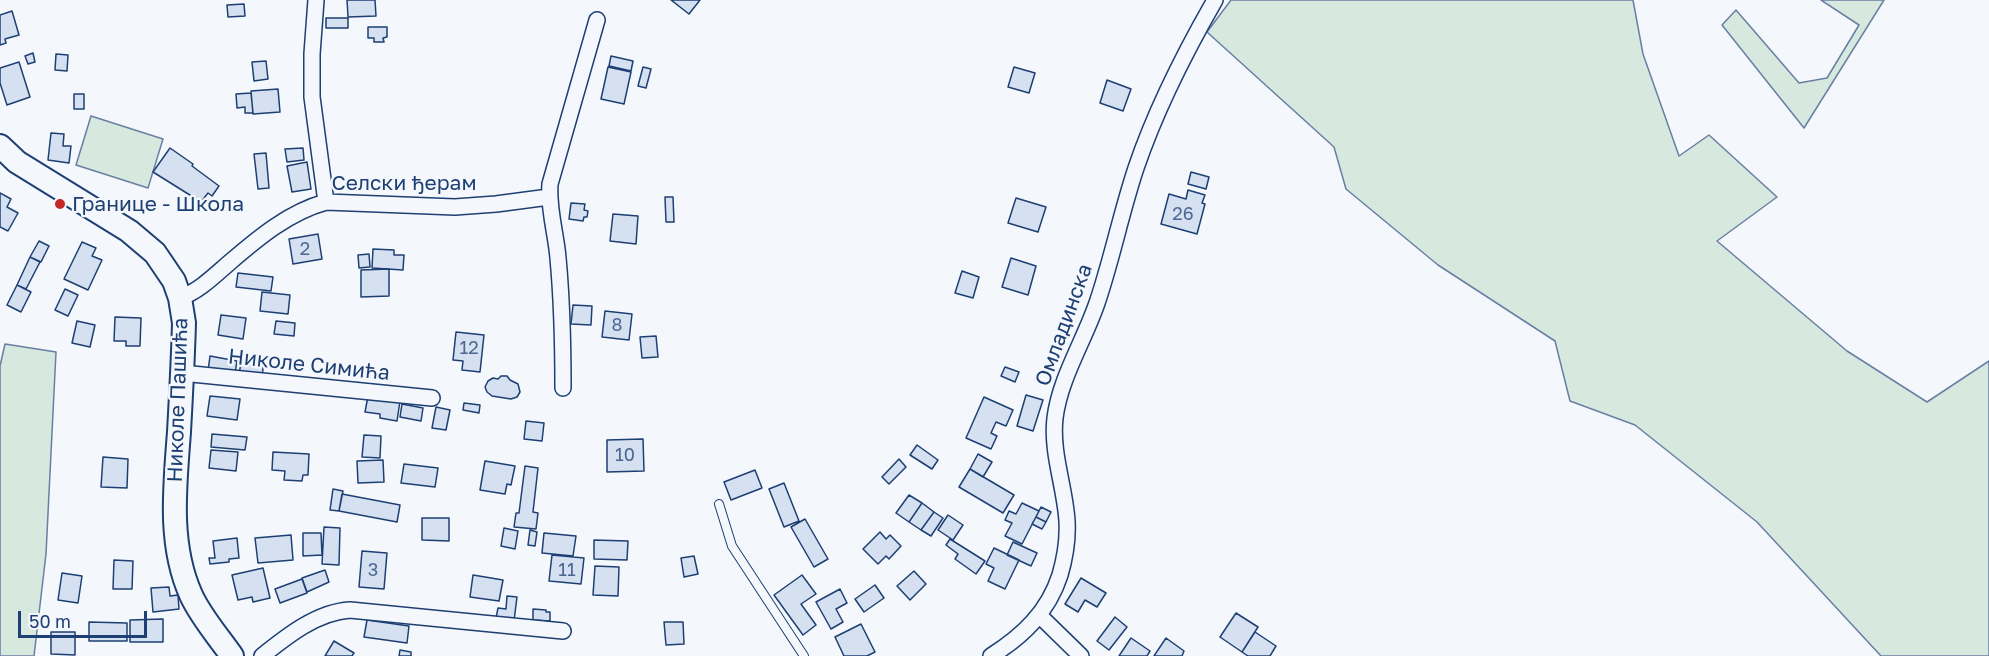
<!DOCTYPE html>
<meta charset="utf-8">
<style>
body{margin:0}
#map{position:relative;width:1989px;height:656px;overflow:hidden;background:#f4f7fb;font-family:"Golos Text",sans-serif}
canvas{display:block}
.scale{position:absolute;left:18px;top:611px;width:129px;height:27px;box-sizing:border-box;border:3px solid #1d3f73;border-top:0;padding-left:8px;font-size:18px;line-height:21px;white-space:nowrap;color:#1d3f73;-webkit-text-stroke:4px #f4f7fb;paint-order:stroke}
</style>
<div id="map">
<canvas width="1989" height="656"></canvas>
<div class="scale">50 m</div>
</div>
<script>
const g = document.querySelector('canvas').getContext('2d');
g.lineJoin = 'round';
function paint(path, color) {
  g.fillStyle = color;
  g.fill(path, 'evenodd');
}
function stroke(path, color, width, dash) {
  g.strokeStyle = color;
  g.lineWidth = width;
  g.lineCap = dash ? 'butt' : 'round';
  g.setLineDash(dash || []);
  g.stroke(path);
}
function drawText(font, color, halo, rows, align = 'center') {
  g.font = font + ' "Golos Text",sans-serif';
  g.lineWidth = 4.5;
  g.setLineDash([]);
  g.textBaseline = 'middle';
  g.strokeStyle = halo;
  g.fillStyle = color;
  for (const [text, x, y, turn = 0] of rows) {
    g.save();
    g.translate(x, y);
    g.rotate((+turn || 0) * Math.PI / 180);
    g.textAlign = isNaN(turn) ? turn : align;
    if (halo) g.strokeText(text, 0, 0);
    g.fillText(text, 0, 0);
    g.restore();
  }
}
const green = new Path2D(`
 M1231 0H1633L1643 54 1679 156 1709 135 1777 197 1717 241 1847 351 1927 402 1989 361V656H1881L1757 522 1635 425 1570 401 1555 341 1438 265 1346 189 1334 147 1207 32Z
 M1821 0H1884L1804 128 1722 25 1736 10 1799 83 1827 78 1859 25Z
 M91 116 163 139 148 188 76 165Z
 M5 344 56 352 46 554 34 656H0V366Z`);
const building = new Path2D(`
 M347 0H375L376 16 348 17Z
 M671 0H700L689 14Z
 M244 4 245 16 228 17 227 5Z
 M12 11 19 35 5 39 6 43 0 45V15Z
 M326 18H348V28H326Z
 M368 27H387V37L383 38 384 42H374V38H368Z
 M33 53 35 62 28 64 25 56Z
 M56 54 68 55 67 71 55 70Z
 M611 56 633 61 631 71 609 66Z
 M266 61 268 79 254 81 252 62Z
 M19 62 30 97 7 105 0 83V68Z
 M608 67 631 72 624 104 601 99Z
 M643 67 651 69 646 88 638 86Z
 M1014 67 1035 73 1029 93 1008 87Z
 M1107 80 1131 89 1123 111 1100 103Z
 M278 89 280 112 253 114 251 91Z
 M251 93 253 113H245V107L237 108 236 94Z
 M74 94H84V109H74Z
 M51 133 64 134 63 146H71L69 163 48 160Z
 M170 148 193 164 192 166 219 186 212 196 208 193 201 202 153 172Z
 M303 148 304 160 287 162 285 149Z
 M266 153 269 188 258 189 254 154Z
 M307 162 311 189 292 192 287 166Z
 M1191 172 1209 177 1206 189 1188 184Z
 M1188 190 1205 195 1202 203 1205 204 1197 234 1161 224 1169 194 1186 199Z
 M0 193 11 199 7 207 18 213 8 231 0 227Z
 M665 197H673L674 222H666Z
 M1016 198 1046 207 1038 232 1008 223Z
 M571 203 585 204 584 210 588 211 587 217H584L583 221 569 219Z
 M613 214 638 216 636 244 610 241Z
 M318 234 322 259 293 264 289 239Z
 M39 241 49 246 41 262 30 257Z
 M82 242 96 248 92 256 102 260 88 290 64 279Z
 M373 249 394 250V255H404L403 270 372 268Z
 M369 254 370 267 359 268 358 255Z
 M30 257 40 262 26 289 17 285Z
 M1011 258 1036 266 1028 295 1002 287Z
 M389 269V296L361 297V270Z
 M962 271 979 277 973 298 955 293Z
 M238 273 273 277 271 291 236 287Z
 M17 285 31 292 21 312 7 305Z
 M65 289 78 295 68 316 55 310Z
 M262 292 290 295 288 314 260 311Z
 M573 305 592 306 591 325 571 324Z
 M605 311 632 314 629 340 602 337Z
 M221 315 246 318 243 339 218 335Z
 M115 317 141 318 140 346H126V341H114Z
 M77 321 95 325 90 347 72 343Z
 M276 321 295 323 294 336 274 334Z
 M456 332 484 335 480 372 462 370 463 361 453 360Z
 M656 336 658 357 642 358 640 337Z
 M210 356 237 361 235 374 208 371Z
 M242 356 264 359 262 378 239 375Z
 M1005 367 1019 372 1015 382 1001 376Z
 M501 376H507L510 380 518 384 520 392 517 397 511 399 492 396 487 392 485 387 488 381 493 378 498 379Z
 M1026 395 1043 400 1033 431 1017 426Z
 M210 396 240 399 237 420 207 416Z
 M368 396 400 401 397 421 380 418V414L365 412Z
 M984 397 1013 410 1006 426 996 422 991 433 997 436 991 449 966 438Z
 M464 403 480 405 479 413 463 410Z
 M402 404 423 408 421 421 400 417Z
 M436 407 450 410 446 430 432 428Z
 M526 421 544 423 542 441 524 439Z
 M212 434 247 437 245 450 211 447Z
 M364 435 381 436 380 458 362 457Z
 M643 439 644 471 607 472V440Z
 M917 445 938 460 932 469 910 455Z
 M211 450 238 452 236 471 209 468Z
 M273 452 309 454 308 475H303L302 481 284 480 285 471 272 470Z
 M978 454 992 462 983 477 970 469Z
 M103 457 128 459 127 488 101 487Z
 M899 459 906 467 889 484 882 477Z
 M383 460 384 482 358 483 357 461Z
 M485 461 515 466 511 485 507 484 505 494 480 490Z
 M404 464 438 468 435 487 401 483Z
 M525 466 538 468 533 512 538 513 536 529 514 527 516 513H519Z
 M970 469 1014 495 1003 513 959 487Z
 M755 470 762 488 731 500 724 482Z
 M784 483 799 521 784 527 769 489Z
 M333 489 343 491 339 511 330 510Z
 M342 494 400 505 397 522 339 511Z
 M909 495 922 503 909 522 896 513Z
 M922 503 934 512 921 530 909 522Z
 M1022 503 1039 511 1022 544 1005 536 1012 523 1005 520 1009 511 1016 514Z
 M1041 507 1051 512 1046 522 1036 517Z
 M934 512 943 518 931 536 921 530Z
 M948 515 963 525 953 540 938 530Z
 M1036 517 1046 522 1042 529 1032 524Z
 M422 518H449V541L422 540Z
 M805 519 828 559 814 567 791 527Z
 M324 527 340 528 339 565 322 564Z
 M504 528 518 531 515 549 501 546Z
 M530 530 537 532 535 546 528 545Z
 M880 532 886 539 890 535 901 546 889 559 886 556 878 564 863 549Z
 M303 533H321L322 555 303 556Z
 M544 533 576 536 573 556 542 553Z
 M291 535 293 560 258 563 255 538Z
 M237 538 239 558 229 559V562L210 564 209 558H215L213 541Z
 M950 539 985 561 976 574 955 559 958 554 946 545Z
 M594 540 628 541 627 560 594 559Z
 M1013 542 1037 553 1031 566 1007 555Z
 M994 548 1019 560 1005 589 988 581 994 568 986 564Z
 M362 551 387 553 384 589 359 587Z
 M552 555 584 558 581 584 549 581Z
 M694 556 698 574 684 577 681 558Z
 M114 560 133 561 132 589H113Z
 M595 566 619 567 618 596 593 595Z
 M263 568 270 598 253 602 252 597 238 600 232 575Z
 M325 570 329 582 307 592 302 578Z
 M914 571 926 584 910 600 897 586Z
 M62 573 82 576 78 603 58 600Z
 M473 575 503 580 499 601 470 597Z
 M802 575 816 594 801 604 816 625 803 635 774 595Z
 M1081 578 1106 593 1097 607 1085 600 1078 612 1065 604Z
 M302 579 307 593 280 603 275 589Z
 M875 585 884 598 864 612 855 599Z
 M169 587 170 596 178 595 179 609 153 612 151 588Z
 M840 589 847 603 836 609 843 622 831 629 816 602Z
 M507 596 517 597 514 621 496 618 498 608 506 609Z
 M533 609 546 610V612H550V621L533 620Z
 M1236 613 1258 627 1242 652 1220 637Z
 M1115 617 1127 627 1109 650 1097 641Z
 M163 619V642H130V620Z
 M367 620 409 626 407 643 364 637Z
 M89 622 127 623V641H89Z
 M664 622H683L684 644 666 645Z
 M861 624 875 652 867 656H844L835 637Z
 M51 632H75V655L51 654Z
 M1255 632 1276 646 1270 656H1248L1242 652Z
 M1131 638 1150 651 1147 656H1119Z
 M1166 638 1184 651 1182 656H1154Z
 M334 641 354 653 352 656H325Z
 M400 650 411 652V656H399Z`);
const lane = new Path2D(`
 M719 504 732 546 804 656`);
const street = new Path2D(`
 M316 0 312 54V97L326 202
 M180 298C199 291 214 276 229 263 258 238 289 212 326 202L455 207 496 204 549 197
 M182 373 432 398
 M563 388C563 344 562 301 558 258 556 233 548 209 550 184L597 20
 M1039 615 1081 656
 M262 656C287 636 317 612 350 610L563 631
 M991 656C1023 636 1048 612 1060 575 1065 558 1068 539 1067 521 1065 487 1051 453 1055 418 1060 378 1084 341 1097 303 1112 259 1121 213 1136 168 1156 109 1184 54 1215 0`);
const secondary = new Path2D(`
 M0 146 17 162 129 231 155 253 174 281 180 298 184 323C183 359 181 396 179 432 175 486 168 544 191 595 201 617 218 636 232 656`);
const markers = [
 [60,204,6,"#c62828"]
];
const numberNames = [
 ["26",1183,214],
 ["2",305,249],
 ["8",617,325],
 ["12",469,348],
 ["10",625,455],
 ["3",373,570],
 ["11",567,570]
];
const streetNames = [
 ["Селски ђерам",404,183],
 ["Омладинска",1064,325,-70],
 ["Николе Симића",309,365,6],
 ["Николе Пашића",178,400,-88]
];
const poiNames = [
 ["Границе - Школа",72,204]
];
paint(green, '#d7e8df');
stroke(green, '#687fa3', 1.5);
paint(building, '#d5e0f0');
stroke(building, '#1d3f73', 1.5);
stroke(lane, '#1d3f73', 10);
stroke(street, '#1d3f73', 18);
stroke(secondary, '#1d3f73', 26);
stroke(lane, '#f4f7fb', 8);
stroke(street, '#f4f7fb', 15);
stroke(secondary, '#f4f7fb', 22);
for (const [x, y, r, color] of markers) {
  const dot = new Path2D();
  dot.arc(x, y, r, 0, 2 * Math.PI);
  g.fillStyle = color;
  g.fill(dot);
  stroke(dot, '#f4f7fb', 2);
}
drawText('18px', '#4b6792', null, numberNames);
drawText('21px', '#1d3f73', '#f4f7fb', streetNames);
drawText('21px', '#1d3f73', '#f4f7fb', poiNames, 'left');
</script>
